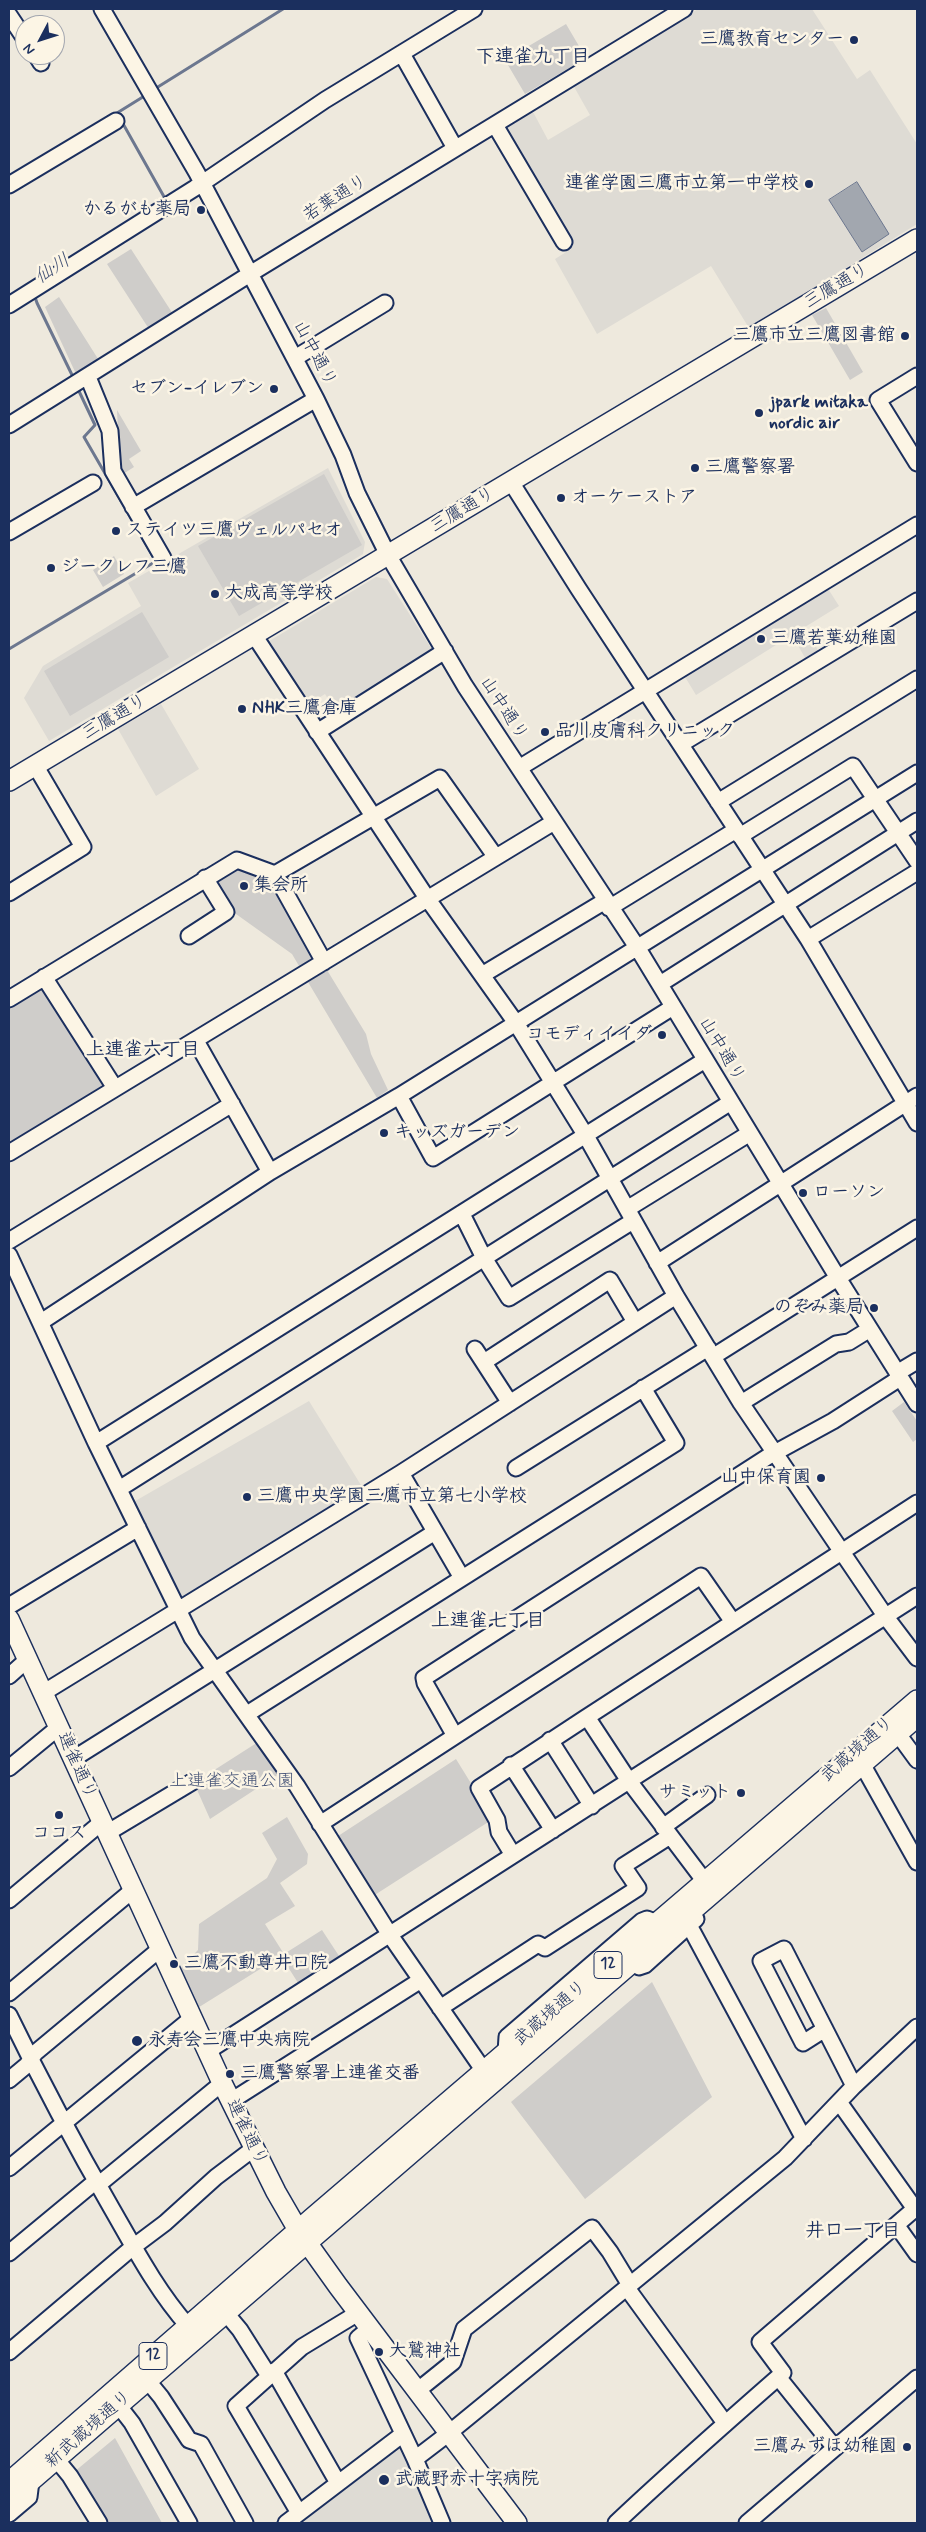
<!DOCTYPE html>
<meta charset="utf-8">
<style>
body{margin:0}
#map{position:relative;width:926px;height:2532px;overflow:hidden;background:#eee9dd;font-family:Mynerve,sans-serif}
canvas{display:block}
.frame{position:absolute;inset:0;border:10px solid #1b2f5e;pointer-events:none}
.north{position:absolute;left:15px;top:15px;width:50px;height:50px;box-sizing:border-box;background:#fcf5e5;border:1px solid #a2a6af;border-radius:50%;rotate:230deg;font-size:14px;font-weight:700;line-height:20px;text-align:center;color:#1b2f5e}
.north::after{content:'';display:block;margin:auto;width:18px;height:22px;background:#1b2f5e;clip-path:polygon(50% 0,100% 100%,50% 72%,0 100%)}
</style>
<div id="map">
<canvas width="926" height="2532"></canvas>
<div class="frame"></div>
<div class="north">N</div>
</div>
<script>
const g = document.querySelector('canvas').getContext('2d');
g.lineJoin = 'round';
function paint(path, color) {
  g.fillStyle = color;
  g.fill(path, 'evenodd');
}
function stroke(path, color, width, dash) {
  g.strokeStyle = color;
  g.lineWidth = width;
  g.lineCap = dash ? 'butt' : 'round';
  g.setLineDash(dash || []);
  g.stroke(path);
}
function drawText(font, color, halo, rows, align = 'center') {
  g.font = font + ' Mynerve,"Klee One",sans-serif';
  g.lineWidth = 5;
  g.setLineDash([]);
  g.textBaseline = 'middle';
  g.strokeStyle = halo;
  g.fillStyle = color;
  for (const [text, x, y, turn = 0] of rows) {
    g.save();
    g.translate(x, y);
    g.rotate((+turn || 0) * Math.PI / 180);
    g.textAlign = isNaN(turn) ? turn : align;
    if (halo) g.strokeText(text, 0, 0);
    g.fillText(text, 0, 0);
    g.restore();
  }
}
const built = new Path2D(`
 M698 9H812L857 79 870 70 917 144V224L749 328 711 266 597 334 555 259 571 249 543 206 500 130 532 110 548 140 590 115 573 85Z
 M328 468 365 542 363 554 49 741 24 698 43 666 141 606 128 583Z
 M376 577 387 579 433 651 336 712 325 694 306 706 266 643Z
 M825 584 839 606 805 627 820 654 808 663 792 635 696 695 682 672Z
 M161 704 199 769 156 796 118 729Z
 M309 1401 364 1490 175 1605 130 1504Z
 M402 2441 437 2523H290Z`);
const green = new Path2D(`
 M566 24 586 58 525 94 505 60Z
 M131 249 173 314 149 329 107 264Z
 M59 297 100 362 77 376 45 307Z
 M826 308 863 372 850 380 812 315Z
 M117 410 141 451 129 459 134 467 120 476Z
 M324 474 362 545 239 616 198 546Z
 M114 556 124 574 103 587 93 570Z
 M142 612 169 657 70 716 44 671Z
 M236 866 271 874 320 960 302 971 292 954 229 909 211 881Z
 M327 970 366 1034 371 1054 388 1090 377 1098 308 982Z
 M44 983 108 1084 9 1146V1006Z
 M904 1402 917 1421V1439L913 1442 892 1411Z
 M261 1743 282 1772 210 1819 194 1783 255 1744Z
 M456 1759 493 1819 370 1898 332 1840Z
 M287 1817 308 1854 307 1864 280 1883 295 1906 265 1924 284 1954 322 1930 341 1959 300 1986 281 1956 196 2009 177 1972 198 1950 199 1924 267 1878 277 1859 262 1833Z
 M652 1982 712 2097 585 2199 511 2102Z
 M115 2438 162 2523H104L74 2472Z`);
const water = new Path2D(`
 M857 182 889 234 862 252 829 200Z`);
const stream = new Path2D(`
 M153 90 283 9
 M146 95 117 113 167 202
 M37 296 35 297 37 303 74 379
 M9 649 153 563 155 560 84 437 95 425 77 387`);
const minor = new Path2D(`
 M102 9 197 173 316 399 343 455 357 493 388 555 465 686 637 947 838 1278 917 1404
 M9 15 25 39
 M402 54 455 148
 M36 55 41 63
 M495 125 564 242
 M9 185 116 121
 M9 305 195 188 325 100 474 9
 M295 358 385 303
 M917 376 878 400 917 463
 M88 377 110 431 113 471 163 558
 M9 425 258 269 684 9
 M511 482 578 588 808 939 917 1123
 M133 507 316 399
 M9 532 93 483
 M254 635 427 898 516 1023 586 1136 676 1296 741 1403 886 1617 917 1658
 M317 732 445 651
 M681 744 917 601
 M519 768 917 525
 M718 802 917 679
 M740 836 853 766 917 861
 M275 874 440 778 495 856
 M9 893 83 847 35 765
 M609 908 736 830
 M189 936 226 912 205 878
 M808 939 917 872
 M482 975 605 901
 M44 977 115 1088
 M660 984 917 821
 M9 999 237 860 275 874 324 962
 M196 1041 270 1172
 M399 1096 433 1158 673 1007
 M9 1153 554 822
 M627 1209 750 1133
 M462 1214 484 1258 509 1298 633 1221
 M9 1241 232 1104
 M9 1255 96 1443 192 1638 297 1786 390 1935 484 2071
 M657 1263 917 1096
 M41 1322 270 1172 399 1096 917 773
 M475 1349 510 1403
 M714 1356 917 1228
 M484 1362 610 1280 635 1322
 M897 1373 917 1361
 M741 1403 836 1344 849 1342 870 1329
 M96 1443 705 1060
 M516 1468 708 1348
 M401 1473 462 1578
 M119 1489 731 1102
 M9 1606 138 1528
 M9 1676 28 1659
 M43 1693 401 1473 676 1296
 M247 1714 676 1443 643 1388
 M898 1734 917 1760
 M455 1736 425 1683 424 1678 769 1456 833 1421 900 1378
 M550 1740 592 1806
 M857 1755 917 1862
 M73 1759 435 1532
 M511 1765 553 1830
 M9 1768 59 1727
 M320 1824 701 1576 733 1622
 M663 1827 707 1795
 M107 1833 192 1782
 M513 1855 499 1832 497 1820 479 1788 587 1717
 M712 1891 629 1781 587 1717 917 1503
 M9 1900 102 1822
 M690 1927 804 2139
 M632 1962 639 1967 645 1965 696 1919
 M9 1993 133 1890
 M440 2008 538 1944 545 1948 638 1888 623 1866 670 1836
 M9 2015C41 2081 75 2145 112 2209 135 2249 157 2291 188 2326
 M825 2029 803 2043 761 1961 784 1949 854 2086
 M208 2051 917 1596
 M506 2052 507 2037 642 1921 647 1919 657 1923
 M9 2080 27 2065 35 2053 160 1949
 M231 2101 421 1980
 M839 2102 915 2209
 M9 2168 192 2018
 M98 2185 215 2089 223 2085
 M897 2226 917 2254
 M9 2253 96 2181
 M627 2288 725 2423
 M225 2312 240 2330 269 2376
 M370 2328 358 2338 415 2459 442 2523
 M9 2352 133 2247 165 2223 216 2177 253 2149
 M274 2371 338 2483
 M778 2377 835 2448
 M147 2380 161 2397 189 2440 201 2444 245 2523
 M417 2391 453 2362 464 2329 592 2228 610 2252 630 2285
 M118 2405 132 2423 189 2523
 M56 2459 70 2476 99 2523
 M415 2459 449 2433 785 2158 854 2086 917 2027
 M299 2513 236 2406 302 2347 358 2313
 M9 2514 29 2497 31 2481
 M286 2523 403 2434
 M616 2523C671 2471 727 2422 783 2373L760 2342 917 2207
 M747 2523 917 2378`);
const major = new Path2D(`
 M9 781 917 239
 M9 1619 223 2085 276 2192 298 2230 338 2286 517 2523
 M9 2482 312 2218 917 1700
 M9 2500 917 1717`);
const markers = [
 [854,40,5,"#1b2f5e"],
 [809,184,5,"#1b2f5e"],
 [201,210,5,"#1b2f5e"],
 [905,336,5,"#1b2f5e"],
 [274,389,5,"#1b2f5e"],
 [759,413,5,"#1b2f5e"],
 [695,468,5,"#1b2f5e"],
 [561,498,5,"#1b2f5e"],
 [116,531,5,"#1b2f5e"],
 [51,568,5,"#1b2f5e"],
 [215,594,5,"#1b2f5e"],
 [761,639,5,"#1b2f5e"],
 [242,709,5,"#1b2f5e"],
 [545,732,5,"#1b2f5e"],
 [244,886,5,"#1b2f5e"],
 [662,1035,5,"#1b2f5e"],
 [384,1133,5,"#1b2f5e"],
 [803,1193,5,"#1b2f5e"],
 [874,1308,5,"#1b2f5e"],
 [821,1478,5,"#1b2f5e"],
 [247,1497,5,"#1b2f5e"],
 [741,1793,5,"#1b2f5e"],
 [59,1815,5,"#1b2f5e"],
 [174,1964,5,"#1b2f5e"],
 [137,2041,6,"#1b2f5e"],
 [230,2074,5,"#1b2f5e"],
 [379,2352,5,"#1b2f5e"],
 [907,2447,5,"#1b2f5e"],
 [384,2480,6,"#1b2f5e"]
];
const shields = [
 [608,1965,28],
 [153,2356,28]
];
const shieldNames = [
 ["12",608,1965],
 ["12",153,2356]
];
const poiNames = [
 ["三鷹教育センター",844,40,"right"],
 ["連雀学園三鷹市立第一中学校",799,184,"right"],
 ["かるがも薬局",191,210,"right"],
 ["三鷹市立三鷹図書館",895,336,"right"],
 ["セブン-イレブン",264,389,"right"],
 ["jpark mitaka",769,403],
 ["nordic air",769,424],
 ["三鷹警察署",705,468],
 ["オーケーストア",571,498],
 ["ステイツ三鷹ヴェルパセオ",126,531],
 ["ジークレフ三鷹",61,568],
 ["大成高等学校",225,594],
 ["三鷹若葉幼稚園",771,639],
 ["NHK三鷹倉庫",252,709],
 ["品川皮膚科クリニック",555,732],
 ["集会所",254,886],
 ["コモディイイダ",652,1035,"right"],
 ["キッズガーデン",394,1133],
 ["ローソン",813,1193],
 ["のぞみ薬局",864,1308,"right"],
 ["山中保育園",811,1478,"right"],
 ["三鷹中央学園三鷹市立第七小学校",257,1497],
 ["サミット",731,1793,"right"],
 ["ココス",59,1834,"center"],
 ["三鷹不動尊井口院",184,1964],
 ["永寿会三鷹中央病院",148,2041],
 ["三鷹警察署上連雀交番",240,2074],
 ["大鷲神社",389,2352],
 ["三鷹みずほ幼稚園",897,2447,"right"],
 ["武蔵野赤十字病院",395,2480]
];
const streetNames = [
 ["若葉通り",336,199,-32],
 ["三鷹通り",837,287,-31],
 ["山中通り",314,354,62],
 ["三鷹通り",463,511,-31],
 ["山中通り",503,709,57],
 ["三鷹通り",115,718,-31],
 ["山中通り",721,1050,59],
 ["武蔵境通り",858,1750,-41],
 ["連雀通り",76,1766,66],
 ["武蔵境通り",551,2014,-41],
 ["連雀通り",246,2133,64],
 ["新武蔵境通り",89,2430,-41]
];
const parkNames = [
 ["上連雀交通公園",232,1782]
];
const neighbourhoodNames = [
 ["下連雀九丁目",533,58],
 ["上連雀六丁目",143,1051],
 ["上連雀七丁目",488,1622],
 ["井口一丁目",853,2232]
];
const waterNames = [
 ["仙川",53,270,-33]
];
paint(built, '#dedbd4');
paint(green, '#cfcdca');
paint(water, '#a2a7af');
stroke(water, '#6c778f', 1);
stroke(stream, '#6c778f', 3);
stroke(minor, '#1b2f5e', 19);
stroke(major, '#1b2f5e', 22);
stroke(minor, '#fcf5e5', 15);
stroke(major, '#fcf5e5', 19);
for (const [x, y, r, color] of markers) {
  const dot = new Path2D();
  dot.arc(x, y, r, 0, 2 * Math.PI);
  g.fillStyle = color;
  g.fill(dot);
  stroke(dot, '#fcf5e5', 2);
}
for (const [x, y, w] of shields) {
  const box = new Path2D();
  box.roundRect(x - w / 2, y - 13.5, w, 27, 4);
  g.fillStyle = '#fcf5e5';
  g.fill(box);
  stroke(box, '#1b2f5e', 1);
}
drawText('bold 16px', '#1b2f5e', null, shieldNames);
drawText('bold 18px', '#1b2f5e', '#fcf5e5', poiNames, 'left');
drawText('18px', '#1b2f5e', '#fcf5e5', streetNames);
drawText('18px', '#485679', '#fcf5e5', parkNames);
drawText('bold 19px', '#1b2f5e', '#fcf5e5', neighbourhoodNames);
drawText('italic 19px', '#445376', '#fcf5e5', waterNames);
</script>
